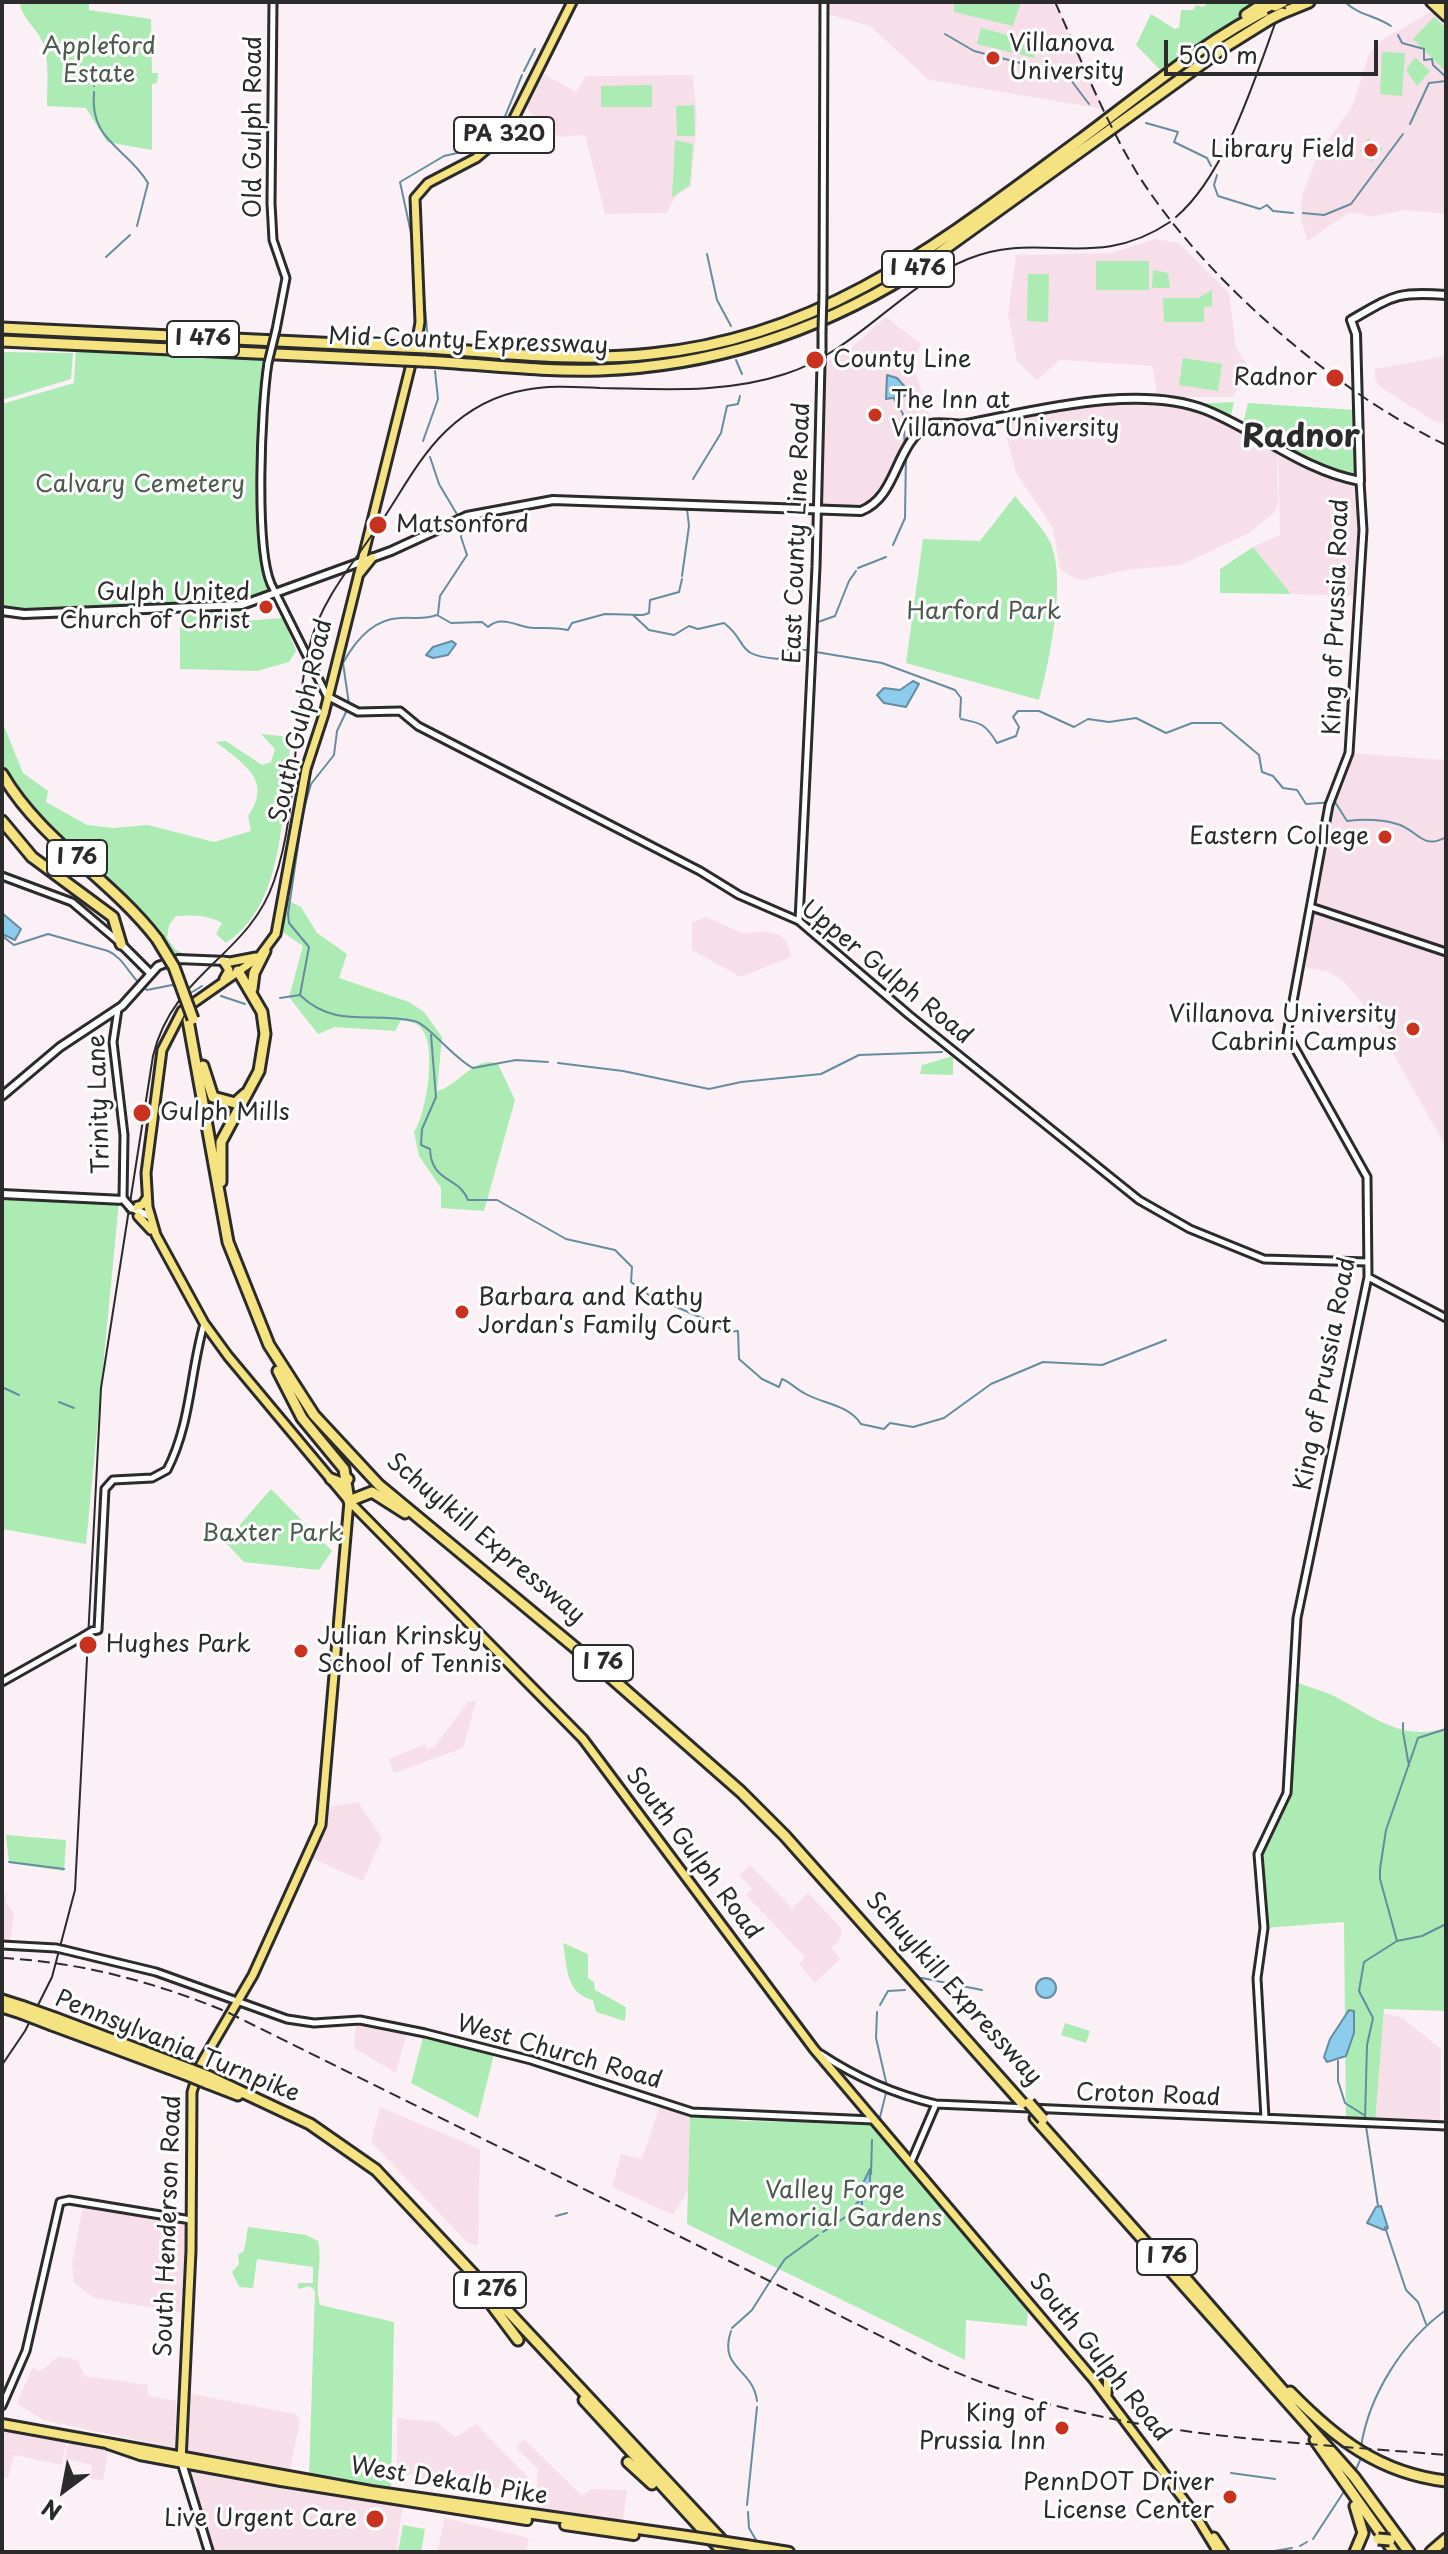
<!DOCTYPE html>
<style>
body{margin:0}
#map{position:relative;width:1448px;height:2554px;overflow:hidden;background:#fbf0f5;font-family:"Playpen Sans",sans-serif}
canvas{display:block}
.frame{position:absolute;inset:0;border:4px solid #2b2b2b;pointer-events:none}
.north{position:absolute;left:24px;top:2450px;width:80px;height:80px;-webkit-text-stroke:6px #fff;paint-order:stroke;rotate:212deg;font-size:22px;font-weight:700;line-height:32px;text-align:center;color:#2b2b2b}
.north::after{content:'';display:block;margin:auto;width:28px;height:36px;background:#2b2b2b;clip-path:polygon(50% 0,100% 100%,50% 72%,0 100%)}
.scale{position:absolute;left:1164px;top:40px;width:214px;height:36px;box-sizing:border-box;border:4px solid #2b2b2b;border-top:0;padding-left:10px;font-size:24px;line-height:28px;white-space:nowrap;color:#2b2b2b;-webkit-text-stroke:6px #fff;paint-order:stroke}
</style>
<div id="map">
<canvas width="1448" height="2554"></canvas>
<div class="frame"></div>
<div class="north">N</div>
<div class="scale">500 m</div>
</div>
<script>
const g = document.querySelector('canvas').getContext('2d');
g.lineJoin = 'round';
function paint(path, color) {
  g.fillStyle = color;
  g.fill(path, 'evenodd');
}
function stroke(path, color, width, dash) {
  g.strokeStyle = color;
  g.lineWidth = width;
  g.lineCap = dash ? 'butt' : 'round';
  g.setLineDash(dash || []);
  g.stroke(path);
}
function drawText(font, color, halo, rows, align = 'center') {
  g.font = font + ' "Playpen Sans",sans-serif';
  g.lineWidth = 6;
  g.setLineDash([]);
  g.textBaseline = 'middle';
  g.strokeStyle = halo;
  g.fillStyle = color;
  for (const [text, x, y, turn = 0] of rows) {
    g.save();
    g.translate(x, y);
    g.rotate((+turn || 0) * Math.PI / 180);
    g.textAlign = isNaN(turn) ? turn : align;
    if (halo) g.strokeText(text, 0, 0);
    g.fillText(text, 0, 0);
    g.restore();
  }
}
const built = new Path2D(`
 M824 2H1055L1104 109 929 80 870 26 824 13Z
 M1434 10 1446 18V214L1405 210 1370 217 1361 213 1347 214 1307 241 1301 218 1302 196 1318 154 1352 107 1369 54 1382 40Z
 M544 74 576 92 586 76 693 75 697 119 691 186 674 198 667 213 605 214 585 135 560 137 545 131 526 106Z
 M1155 239 1179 243 1229 293 1236 347 1252 373 1232 397H1157L1153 366 1060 360 1037 380 1017 361 1008 315 1016 255 1112 253Z
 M886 317 921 344 912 362 932 424 900 456 887 488 866 509H818L821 364 845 353Z
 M1445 356 1446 423H1437L1380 387 1375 379V369Z
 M1164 401 1205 410 1277 448 1278 504 1274 513 1249 533 1181 565 1126 570 1083 580 1072 577 1060 569 1053 528 1016 473 1001 416 1066 403Z
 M1278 449 1360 481 1363 530 1359 596 1291 594 1253 547 1280 535Z
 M1349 753 1446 760V1147L1369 1011 1343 981 1327 971 1301 967 1327 817Z
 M706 917 744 934 762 931 780 935 787 942 791 957 741 977 692 950V923Z
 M476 1701 463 1748 394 1773 389 1759 425 1744 427 1749 434 1747 468 1702Z
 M358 1802 382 1838 363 1881 311 1858 329 1807Z
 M750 1865 792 1908 808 1893 842 1929 840 1940 831 1948 840 1959 815 1983 799 1964 805 1957 746 1895 752 1889 739 1875Z
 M2 1893 7 1894 6 1903 14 1913 10 1942 2 1941Z
 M1384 2013 1403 2018 1441 2049 1440 2123 1375 2121Z
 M356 2025 406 2035 396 2073 354 2048Z
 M660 2105 690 2115 688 2191 673 2215 612 2187 621 2154 642 2159Z
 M380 2107 480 2149 478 2246 467 2242 371 2142Z
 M83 2206 186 2223 182 2313 94 2298 74 2283 72 2263Z
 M59 2356 78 2360 85 2376 148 2385 147 2396 176 2401 175 2448 43 2420 17 2403 33 2367 39 2372Z
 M187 2393 295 2414 300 2420 290 2471 188 2454 184 2450Z
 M397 2418 437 2422 455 2437 476 2424 529 2478 527 2489 521 2492 481 2485 471 2489 427 2484 416 2475 397 2474Z
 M2 2431 66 2442 62 2465 14 2455 8 2478 2 2477Z
 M524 2439 582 2496 591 2489 627 2490 623 2522 535 2511 538 2469 516 2448Z
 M68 2441 108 2450 103 2481 90 2478 92 2465 65 2459Z
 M192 2468 403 2506 396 2552H213L189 2472Z
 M445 2518 529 2538 526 2552H437Z`);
const green = new Path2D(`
 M20 2H89V10L151 19 152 73H158L157 83 152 84V150L107 142 86 108 47 106C47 86 50 60 42 41 36 27 21 18 20 2Z
 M954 2H1021L1013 26 954 12Z
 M1209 2H1265L1164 74 1136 45 1151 14 1175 29 1179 28 1181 10H1193L1196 5 1203 7Z
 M1434 17 1446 28V72L1413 39Z
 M981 28 1038 43 1034 58 977 44Z
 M1382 52 1405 53 1402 96 1380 94Z
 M1415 57 1430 71 1417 86 1406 70Z
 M652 85V107H601V86Z
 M694 105 695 136H677L676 106Z
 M1368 138 1383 149 1371 162 1360 151Z
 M675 140 693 144 690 185 672 197Z
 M1096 261H1149V290H1096Z
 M1153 270 1168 273 1170 288H1152Z
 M1028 274H1049L1048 322 1027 321Z
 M1212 290V306L1204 307V322H1164L1163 298H1198Z
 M76 346 267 354C264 427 250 523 275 593L250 603 25 614 2 611V404L74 383Z
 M2 352 73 353 71 379 2 400Z
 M1183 358 1222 364 1218 391 1179 385Z
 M1234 402 1230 420 1188 404Z
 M1248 403 1355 410 1354 474 1313 465 1243 424Z
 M1015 496C1026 510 1041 525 1049 540 1068 575 1049 664 1039 700L906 663 923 539 980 541Z
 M1253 547 1291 594 1220 593V569Z
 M238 607 243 621 283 618 296 651 289 662 257 671 180 669V609Z
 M2 721 23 773 48 791 46 802 87 825 113 828 148 825 214 842 251 831 248 816C274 780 242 763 216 742L226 741 262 765 271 762 275 749 261 734 292 737C280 802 289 901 226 943L216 934 222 923C208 915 192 915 176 916L169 925 167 938 176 950 192 957 174 955 149 920 33 813 4 774Z
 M285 899 301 907 317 933 347 954 339 978 409 1002 424 1012 442 1037 437 1091C459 1086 474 1055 498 1064L515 1100 484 1211 441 1208V1188L419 1156 414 1132C426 1115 439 1042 419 1026 415 1022 406 1021 401 1020L395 1031 335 1027 318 1034 289 997 303 946 278 929Z
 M953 1056V1075L920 1074 922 1065Z
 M2 1194 119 1201 86 1544 2 1529Z
 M271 1489 332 1551 319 1570 244 1562 225 1542Z
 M1292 1681C1306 1686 1321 1690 1334 1696 1372 1715 1400 1742 1446 1728V2011L1384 2009 1375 2124 1346 2122 1344 1922 1264 1928 1257 1867 1264 1838 1287 1793Z
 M6 1835 66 1840 64 1871 9 1863Z
 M563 1943 588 1954V1978L594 1982 595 1990 626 2007 625 2021 596 2012 593 2000C566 1994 567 1967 563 1943Z
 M1065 2023 1090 2031 1086 2043 1061 2035Z
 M423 2038 494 2054 478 2118 411 2083Z
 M690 2115 743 2121 870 2123 1028 2304 1027 2326 966 2320 965 2360 687 2224Z
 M248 2227 306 2235 318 2241C323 2262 314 2284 320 2305L394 2322 391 2491 309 2477 315 2291 310 2286 298 2289V2283H313V2267L257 2259 253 2288 239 2287 232 2272 239 2264 238 2255 244 2251Z
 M403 2525 425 2529 421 2552H398Z`);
const water = new Path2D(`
 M887 375 897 378 906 388 905 396 886 399Z
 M452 641 456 644 448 655 433 658 426 655 433 647Z
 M913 681 919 684 906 707 884 703 877 695 884 688 900 690Z
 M2 913 21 929 15 940 2 934Z
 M1036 1988a10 10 0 1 1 20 0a10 10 0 1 1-20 0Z
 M1349 2010 1354 2011V2033L1346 2056 1327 2062 1324 2057 1330 2039Z
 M870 2169V2192L862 2197V2205L852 2216 849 2213 862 2197 860 2189Z
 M1381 2206 1388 2228 1384 2230 1367 2223 1376 2207Z`);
const stream = new Path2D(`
 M1345 2C1360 16 1375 15 1391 26
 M945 34 974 51 1067 75 1089 104
 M1398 35 1402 43 1424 49V60L1432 59 1433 65 1446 77
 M524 71 535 49
 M94 86 95 71
 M94 92C89 142 128 148 148 183L137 226
 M1146 123 1178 132 1174 142 1207 158 1211 166
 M1410 124 1429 83 1446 81
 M1217 175 1214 185 1218 196 1260 209 1267 205 1273 211 1293 213
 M1303 213 1324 215 1351 204 1403 134
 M411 233 400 182 444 156 475 149 499 131 522 75
 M707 254 717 300 731 326
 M106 257 130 235
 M422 273 428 342
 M736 360 742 374
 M894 399 903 414 905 447
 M423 441 438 399 435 371
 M430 457 439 484 458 516
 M693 479 721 433 727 406 738 404 740 396
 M893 545 905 518 906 454
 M858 568 886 557
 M682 576 689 526 687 509
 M438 614 440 596 467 555 461 537 462 523
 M633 615 649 630 674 635 689 626 698 629 724 623C750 643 733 655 778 659L787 650H810
 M818 622 835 616 849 581 856 571
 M816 652 882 663 955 690 961 698 960 717
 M349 704 343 663C355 641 373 619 400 618 414 617 423 620 437 615L451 623 482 622 488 627C502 614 519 628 534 628 546 628 555 627 568 630L572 623 605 614 643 615 649 613 650 600 679 592 682 579
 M961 719C980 723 985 723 997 743L1016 736 1019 727 1013 717 1018 711H1039L1074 727 1088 719 1109 722 1136 718 1166 733 1192 723H1221L1259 755 1262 772 1273 776 1283 788 1297 790 1306 804 1335 802 1347 821C1364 819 1380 819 1397 824 1417 829 1422 851 1446 837
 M2 936 14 945 48 934 108 951C125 958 131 980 147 990L172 985 179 989
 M189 994 202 986
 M221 996 245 1004
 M301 996C336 1029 372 1011 414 1021 427 1023 454 1059 473 1068L516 1060 548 1062
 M280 998 300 995 309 947 289 923 288 914 303 812 311 784 334 755 337 731 347 710
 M431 1035 436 1097 422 1129 421 1145 430 1149C431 1183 459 1176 468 1200H497L566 1239 615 1250 632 1267 631 1282 649 1295 711 1322 725 1332 738 1331 739 1359 762 1379 779 1387 782 1379C790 1382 796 1389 804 1393 822 1404 848 1404 861 1424L884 1429 890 1423 913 1427 944 1418 991 1384 1043 1362 1102 1365 1166 1340
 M558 1063 623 1071 709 1089 741 1082 821 1074 859 1055 942 1052
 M2 1387 19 1395
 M59 1402 74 1408
 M1403 1730V1723
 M1403 1732 1409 1766
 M9 1862 64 1869
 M1397 1941 1422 1936 1446 1924
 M922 1978 982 1990
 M880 2005 888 1991 905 1990
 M877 2012 876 2038 887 2086
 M1338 2061V2081L1345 2103 1364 2115
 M1365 2120 1367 2045 1373 2018 1359 1991 1364 1962 1397 1941 1380 1879V1869L1386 1830 1418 1738 1446 1729
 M879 2121 886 2093
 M1366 2126 1378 2206
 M871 2174 872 2140
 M556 2216 567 2213
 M1385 2227 1406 2290 1418 2302 1426 2324
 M823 2232 850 2214
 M771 2280 785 2259 818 2235
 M732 2328 752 2310 769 2283
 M731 2331C718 2369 753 2368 757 2401
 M1361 2447C1369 2394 1404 2340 1446 2310
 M1231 2473 1275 2479
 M1354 2474 1361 2458
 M747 2505 757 2407
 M748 2512 749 2528 756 2540
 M1313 2539 1345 2490
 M1300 2546 1307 2542
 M1269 2552 1292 2548`);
const tertiary = new Path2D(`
 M273 2 271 203 273 240 286 278 276 330
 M823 294 824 2
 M822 350V330
 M268 363C261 407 255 547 271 584L327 696 358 712 400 711 418 726 700 871 739 895 799 921 909 1015 1139 1200 1190 1229 1264 1259 1368 1262
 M2 876 72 902 118 941
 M1311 907 1446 952
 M799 921 816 567 821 364
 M118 1009 113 1042 124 1135 123 1199
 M1368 1277 1446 1318
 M92 1631 98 1630 105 1489 113 1480 152 1478 167 1470C191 1424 190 1372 204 1324
 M2 1682 82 1637
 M2 1945 56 1948
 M65 1950 156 1972 287 2019 314 2023 360 2020 425 2033 531 2060 692 2112 873 2120
 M821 2054C857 2078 894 2094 936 2104L1446 2126
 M1265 2118 1257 1978 1264 1928 1258 1854 1287 1793 1297 1618 1368 1277 1367 1177 1287 1034 1329 805 1349 753 1363 530 1360 481
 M911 2162 936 2104
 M2 2406 26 2351 60 2202 69 2200 191 2220`);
const secondary = new Path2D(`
 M2 611 24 614 242 605 391 551 467 516 553 500 861 511C899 496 894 443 930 424 943 421 954 426 966 424 1035 411 1138 383 1206 410 1260 432 1302 470 1360 481L1356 334 1351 320C1393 296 1397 291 1446 295
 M121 944 150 973
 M2 1096 60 1047 122 1006 158 966 178 959 227 961
 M2 1194 124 1200
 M132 1208 149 1216
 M182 2463 209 2552
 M182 2464 195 2506`);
const primary = new Path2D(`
 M572 2 507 132 476 158 428 183 415 198 420 322 417 340 324 714 306 769 276 934 259 957 182 1011 162 1050 146 1173 148 1207 156 1235 204 1323 228 1356 349 1501 583 1739 814 2049 1094 2380 1196 2516 1218 2552
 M360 573 372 558
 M223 961 229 970 224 979
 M230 962 256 957
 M131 1208 142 1205 147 1198
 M138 1216 151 1230
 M1107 2395 1108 2370
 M181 2461 191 2251 192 2092 201 2064 253 1975 321 1825 349 1501
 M1214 2537 1224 2552`);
const trunk = new Path2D(`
 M1431 2 1446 16
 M1442 2 1446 5
 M2 2424 371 2491 694 2537
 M108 2444 140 2455 281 2481 527 2520
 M565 2525 634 2535
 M746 2545 789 2552
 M1216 2548V2552`);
const motorway = new Path2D(`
 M1282 13 1309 2
 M1246 15 1266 2
 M2 328 404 347
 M2 341 403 360
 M427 348C501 353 578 362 651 354 826 337 945 239 1080 140 1142 94 1205 40 1275 6
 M424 361C482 364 542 372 600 370 711 366 816 332 910 274L1225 47 1270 19
 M2 774C41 841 110 878 157 939
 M2 821 32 857 113 917 121 944
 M252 989 254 973 265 951
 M188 1020 228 1242 269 1345 314 1415 379 1485 608 1675 741 1792 785 1836 1023 2104
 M203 1066 213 1097 235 1103 245 1094
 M221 1182V1142L259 1071 265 1034 262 1012 238 971
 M278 1371 302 1418 344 1469 349 1501 372 1492 405 1513
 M331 1479 341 1483 348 1479
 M2 2000 24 2007
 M2 2007 21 2013
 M55 2018 192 2070
 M52 2025 190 2076
 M210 2077 310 2124 376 2170 733 2552
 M207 2083 238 2095
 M1035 2118 1354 2477 1409 2552
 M1168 2258 1292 2401
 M468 2273 518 2340
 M1290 2392C1336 2439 1379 2473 1446 2481
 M584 2400 723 2552
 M1315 2440 1394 2552
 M628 2462 652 2484
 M1355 2552 1363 2533 1355 2506
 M1431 2552 1446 2539`);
const tram = new Path2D(`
 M1176 217C1229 172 1258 67 1283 2
 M2 2065 25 2031 52 1977 75 1890 101 1388 153 1056C173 972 249 956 274 881 300 806 291 721 310 644 322 597 359 556 385 516 404 487 421 455 446 431 468 410 495 395 525 390 549 385 575 387 600 388 663 389 724 394 785 374 855 352 901 286 968 259 1040 229 1094 273 1170 222`);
const rail = new Path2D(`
 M1055 2C1081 59 1104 119 1137 173 1202 277 1335 392 1446 445
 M2 1958C80 1962 155 1982 227 2012L935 2363C1096 2437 1273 2440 1446 2455`);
const tertiaryBridge = new Path2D(`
 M822 330 823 294
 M268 363 276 330
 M821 364 822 350
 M82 1637 92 1631
 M56 1948 65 1950`);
const secondaryBridge = new Path2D(`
 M124 1200 131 1208`);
const trunkBridge = new Path2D(`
 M694 2537 746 2545`);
const motorwayBridge = new Path2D(`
 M1275 6 1283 2
 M1270 19 1282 13
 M404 347 427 348
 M403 360 424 361
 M157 939 174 967 193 1019
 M24 2007 55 2018
 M21 2013 52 2025
 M192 2070 210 2077
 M190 2076 207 2083
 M1029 2103 1043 2119
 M1378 2539 1390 2540`);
const markers = [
 [993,58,8,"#c8321e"],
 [1371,150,8,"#c8321e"],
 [815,360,10,"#c8321e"],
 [1335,378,10,"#c8321e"],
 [875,415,8,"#c8321e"],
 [378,525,10,"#c8321e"],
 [266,607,8,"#c8321e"],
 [1385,837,8,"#c8321e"],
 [1413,1029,8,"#c8321e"],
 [142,1113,10,"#c8321e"],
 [462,1312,8,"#c8321e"],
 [88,1645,10,"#c8321e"],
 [301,1651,8,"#c8321e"],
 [1062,2428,8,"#c8321e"],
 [1230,2497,8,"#c8321e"],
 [375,2519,10,"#c8321e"]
];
const shields = [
 [504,135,100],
 [918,269,72],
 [203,339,72],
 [77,858,60],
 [603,1663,60],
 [1167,2257,60],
 [490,2290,72]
];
const shieldNames = [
 ["PA 320",504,135],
 ["I 476",918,269],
 ["I 476",203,339],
 ["I 76",77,858],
 ["I 76",603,1663],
 ["I 76",1167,2257],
 ["I 276",490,2290]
];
const poiNames = [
 ["Villanova",1009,44],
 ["University",1009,72],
 ["Library Field",1355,150,"right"],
 ["County Line",833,360],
 ["Radnor",1317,378,"right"],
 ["The Inn at",891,401],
 ["Villanova University",891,429],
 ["Matsonford",396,525],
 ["Gulph United",250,593,"right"],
 ["Church of Christ",250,621,"right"],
 ["Eastern College",1369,837,"right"],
 ["Villanova University",1397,1015,"right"],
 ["Cabrini Campus",1397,1043,"right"],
 ["Gulph Mills",160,1113],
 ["Barbara and Kathy",478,1298],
 ["Jordan's Family Court",478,1326],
 ["Julian Krinsky",317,1637],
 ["School of Tennis",317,1665],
 ["Hughes Park",106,1645],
 ["King of",1046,2414,"right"],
 ["Prussia Inn",1046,2442,"right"],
 ["PennDOT Driver",1214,2483,"right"],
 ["License Center",1214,2511,"right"],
 ["Live Urgent Care",357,2519,"right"]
];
const parkNames = [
 ["Appleford",99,47],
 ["Estate",99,75],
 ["Calvary Cemetery",140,485],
 ["Harford Park",984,612],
 ["Baxter Park",272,1534],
 ["Valley Forge",835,2191],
 ["Memorial Gardens",835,2219]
];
const streetNames = [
 ["Old Gulph Road",254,127,-90],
 ["Mid-County Expressway",468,342,2],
 ["East County Line Road",798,533,-88],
 ["King of Prussia Road",1337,617,-88],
 ["South Gulph Road",302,721,-77],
 ["Upper Gulph Road",886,973,39],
 ["Trinity Lane",100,1104,-92],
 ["King of Prussia Road",1326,1374,-79],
 ["Schuylkill Expressway",485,1539,40],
 ["South Gulph Road",693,1854,53],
 ["Schuylkill Expressway",953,1989,48],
 ["Pennsylvania Turnpike",177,2047,22],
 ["West Church Road",559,2053,16],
 ["Croton Road",1148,2096,2],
 ["South Henderson Road",169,2226,-88],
 ["South Gulph Road",1099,2358,51],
 ["West Dekalb Pike",449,2482,9]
];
const districtNames = [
 ["Radnor",1301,438]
];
paint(built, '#f7dfe9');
paint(green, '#acebb3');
paint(water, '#8ccced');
stroke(water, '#658c9f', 2);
stroke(stream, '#658c9f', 2);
stroke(tertiary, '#2b2b2b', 11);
stroke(secondary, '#2b2b2b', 12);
stroke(primary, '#2b2b2b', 13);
stroke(trunk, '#2b2b2b', 14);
stroke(motorway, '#2b2b2b', 15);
stroke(tertiary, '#fff', 5);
stroke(secondary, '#fff', 6);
stroke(primary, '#f5e382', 7);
stroke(trunk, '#f5e382', 8);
stroke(motorway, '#f5e382', 9);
stroke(tram, '#2b2b2b', 2);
stroke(rail, '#2b2b2b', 2, [12, 6]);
stroke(tertiaryBridge, '#2b2b2b', 11, []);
stroke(secondaryBridge, '#2b2b2b', 12, []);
stroke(trunkBridge, '#2b2b2b', 14, []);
stroke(motorwayBridge, '#2b2b2b', 15, []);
stroke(tertiaryBridge, '#fff', 5);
stroke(secondaryBridge, '#fff', 6);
stroke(trunkBridge, '#f5e382', 8);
stroke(motorwayBridge, '#f5e382', 9);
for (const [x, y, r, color] of markers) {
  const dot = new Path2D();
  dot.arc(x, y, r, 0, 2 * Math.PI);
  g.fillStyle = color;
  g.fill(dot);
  stroke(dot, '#fff', 3);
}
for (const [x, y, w] of shields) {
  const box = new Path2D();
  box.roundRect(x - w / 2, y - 18, w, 36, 6);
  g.fillStyle = '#fff';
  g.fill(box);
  stroke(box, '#2b2b2b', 2);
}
drawText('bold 22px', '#2b2b2b', null, shieldNames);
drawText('24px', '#2b2b2b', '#fff', poiNames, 'left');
drawText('24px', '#4b5b4d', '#fff', parkNames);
drawText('24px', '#2b2b2b', '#fff', streetNames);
drawText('bold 32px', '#2b2b2b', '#fff', districtNames);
</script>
